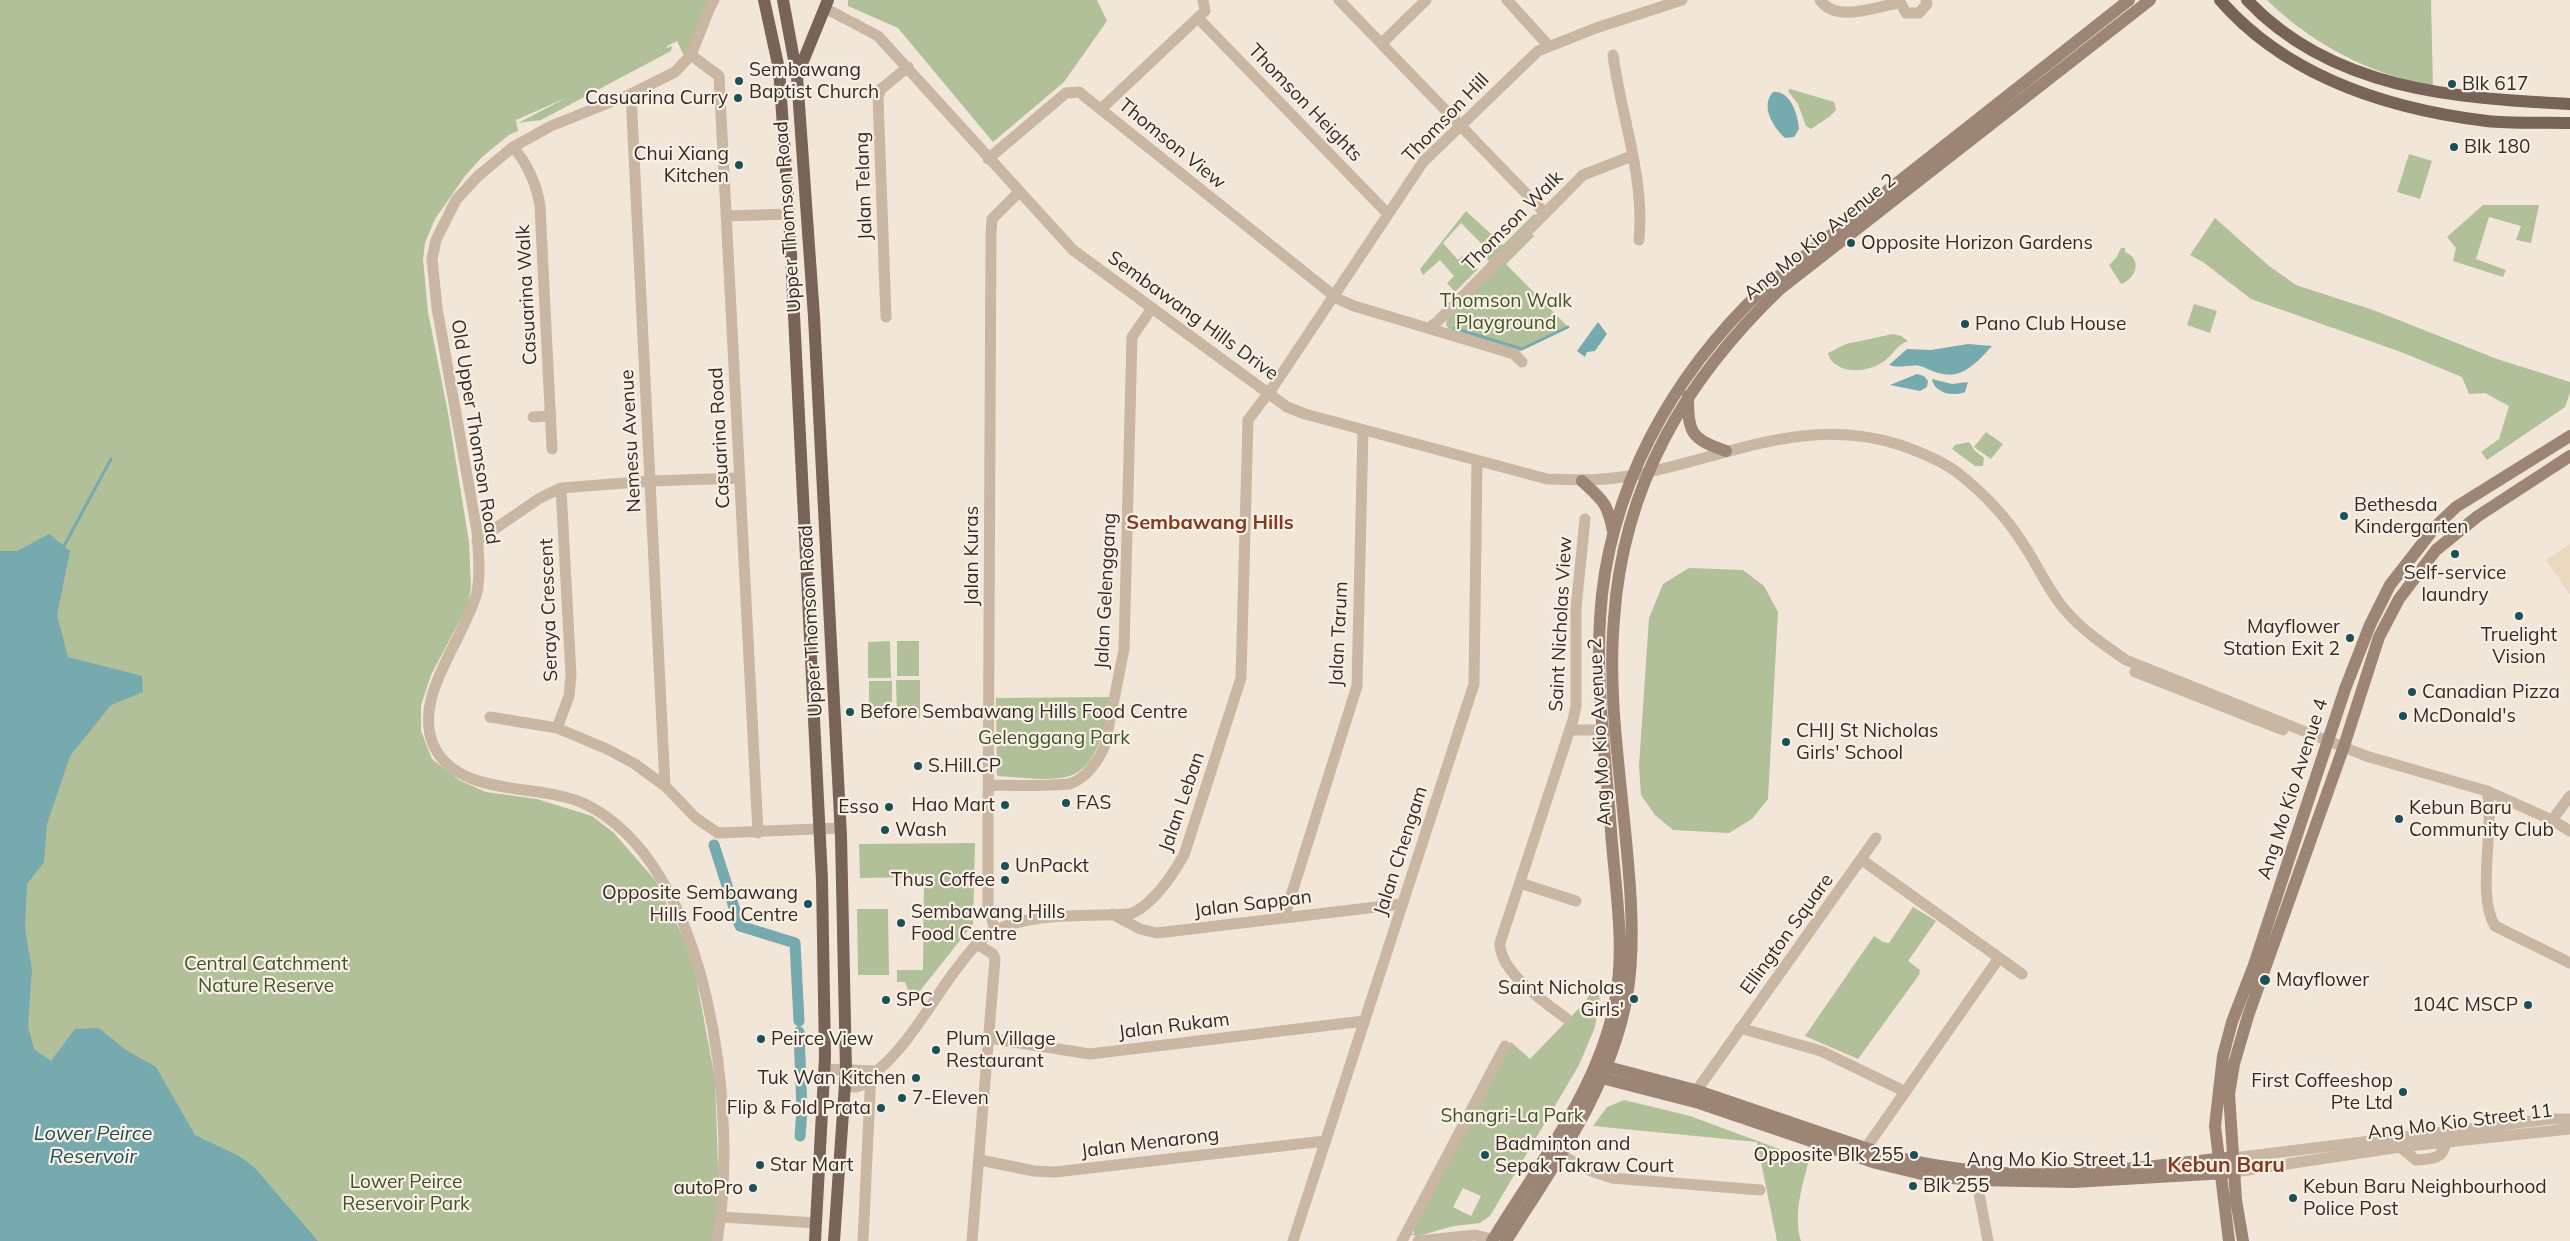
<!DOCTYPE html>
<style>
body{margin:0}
canvas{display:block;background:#f1e6d8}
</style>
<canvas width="2570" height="1241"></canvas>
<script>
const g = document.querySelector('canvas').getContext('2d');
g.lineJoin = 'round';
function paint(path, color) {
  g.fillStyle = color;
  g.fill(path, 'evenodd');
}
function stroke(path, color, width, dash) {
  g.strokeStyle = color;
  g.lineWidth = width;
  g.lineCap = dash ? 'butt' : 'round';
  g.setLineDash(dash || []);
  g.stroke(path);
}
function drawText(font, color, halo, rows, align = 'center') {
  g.font = font + ' Mulish,sans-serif';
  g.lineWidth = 4.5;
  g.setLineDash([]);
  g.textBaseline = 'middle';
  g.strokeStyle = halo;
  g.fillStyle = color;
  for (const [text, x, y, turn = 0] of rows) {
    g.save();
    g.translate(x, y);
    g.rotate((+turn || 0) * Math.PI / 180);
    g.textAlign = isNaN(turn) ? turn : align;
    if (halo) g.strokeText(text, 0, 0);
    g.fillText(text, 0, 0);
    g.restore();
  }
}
const green = new Path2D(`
 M0 0H710L685 58 677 41 667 46V48L672 46 671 51 541 120 518 123 568 97 516 120 518 131 509 135 482 157 465 176 435 219 425 243 423 259 428 312 448 413 469 542 471 587 468 605 431 675 421 705V731L432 759 459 780 486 792 537 799 592 816 614 833 655 880 692 956 715 1079 719 1196 714 1241H0Z
 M848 0H1097L1107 21 1064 82 993 142 898 28 848 6Z
 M2267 0H2431L2433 87C2370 73 2314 46 2267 0Z
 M1790 89 1834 102 1836 110 1829 117 1811 129 1806 126 1798 104 1788 91Z
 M2409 154 2432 161 2420 199 2397 192Z
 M2483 205H2539L2531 243 2516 240 2521 226 2489 217 2476 259 2506 270 2503 277 2453 261 2456 248 2447 237Z
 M1466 211 1503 245 1534 214 1538 217 1491 263 1478 250 1483 245 1461 223 1443 243 1458 260 1463 256 1478 269 1455 292 1447 283 1454 276 1440 260 1423 275 1420 269Z
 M2215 218 2269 266 2296 285 2376 311 2497 359 2570 382V393L2565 407 2487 460 2481 452 2499 439 2509 406 2485 393 2469 394 2462 377 2401 352 2251 299 2203 262 2190 255Z
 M1527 235H1535L1506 264 1568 327 1514 354 1449 329 1446 325 1447 319Z
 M2121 248H2125V252C2143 259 2136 279 2121 284L2109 265 2116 258Z
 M2194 304 2217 311 2210 333 2187 325Z
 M1893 334 1901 336 1908 341C1899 344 1895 351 1888 358 1876 369 1855 374 1840 367 1834 364 1829 360 1828 353L1846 344Z
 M1986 432 2003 444 1991 459 1974 447Z
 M1969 442 1975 451 1984 458 1983 466H1975L1952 449 1955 445Z
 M1689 568 1743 570 1764 586 1778 612 1768 799 1752 819 1729 833 1673 830 1655 815 1641 795 1639 766 1649 618 1663 584Z
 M890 641 891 678H868V642Z
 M897 641H919V676H897Z
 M896 680H920V718H897Z
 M869 681H892V719H869Z
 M1112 697C1108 721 1097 768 1070 776 1049 782 1020 777 997 776L996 698Z
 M975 843 973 924 912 1001 905 982H897V970H923L924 877 860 878 859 844Z
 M1913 907 1936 921 1908 961 1920 970 1919 975 1858 1059 1805 1036 1874 936 1883 942 1889 943Z
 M857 909H888L889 975H858Z
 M1595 987 1601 988 1595 1027 1579 1065 1490 1216 1480 1223 1454 1226 1418 1236 1406 1234H1414V1228L1511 1042 1530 1059 1584 1003ZM1463 1188 1481 1196 1471 1216 1453 1207Z
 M1624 1100 1690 1116 1809 1160C1802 1187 1793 1214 1801 1241H1777L1757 1142 1593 1126 1607 1107Z`);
const plaza = new Path2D(`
 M2570 544V595L2546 560Z`);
const water = new Path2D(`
 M1773 92C1791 90 1798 115 1799 129L1794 137 1785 138C1773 127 1760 106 1773 92Z
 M1598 322 1607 334 1595 351 1587 352 1585 357 1577 351Z
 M1968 344 1992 346C1977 362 1963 380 1939 373 1932 372 1927 368 1920 366 1910 364 1900 369 1889 365L1907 349 1931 350Z
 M1917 374 1924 376 1928 381 1927 387 1920 391 1890 385Z
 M1932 379 1952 384 1968 382 1965 392C1953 397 1934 393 1932 379Z
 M49 534 70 551 57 615 68 657 142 676 143 692 111 705 70 756 47 824 44 862 27 884 25 929 32 969 28 1026 34 1049 51 1061 75 1029 99 1028 126 1050 156 1067 195 1135 239 1156 253 1166 318 1241H0V551H17Z`);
const stream = new Path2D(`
 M1454 328 1522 349 1568 327
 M64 546 111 459`);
const canal = new Path2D(`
 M714 845 740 926 795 943 799 1021
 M799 1032 802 1110 800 1136`);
const street = new Path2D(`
 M714 0 710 7 691 55 675 72 631 94 551 126 513 147 478 176 456 200 436 240 432 259 437 308 477 531C478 550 481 573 477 592 465 639 413 695 433 744 456 798 539 783 583 803 712 863 739 1118 717 1241
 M1339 0 1544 212
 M1507 0 1548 45
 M1820 0C1836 23 1875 7 1898 3
 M1899 0 1906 13H1919L1927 4 1926 0
 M825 8 878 36 1073 250 1287 407 1305 414 1547 479C1576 480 1605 481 1634 475 1726 458 1805 414 1900 445 1920 452 1941 460 1958 473 1982 492 2006 517 2022 542 2037 564 2048 590 2065 610 2082 630 2104 645 2126 660L2366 756 2487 791 2552 820 2570 831
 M1198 18 1387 213
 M1382 43 1426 0
 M691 55 719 76 758 833
 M1613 55C1621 116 1645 177 1639 240
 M631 94 665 786
 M1101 109 1205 11 1203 0
 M513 147C527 163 537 185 540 206L552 449
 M988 159 1066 93 1079 92 1338 299 1354 306 1514 354 1522 362
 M726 216 789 214
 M886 317 878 97 881 89 908 67
 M1430 327 1437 322 1583 175 1632 156
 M533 417 551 416
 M477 541 540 498 561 488 651 481 739 478
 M2135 672 2283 730
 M490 717 557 728 607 749 635 764 665 786 696 818 718 833 840 828
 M557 728 569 696 571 675 561 488
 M1570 730H1611
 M989 785C1004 785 1061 787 1072 783 1087 777 1099 760 1105 745L1124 649 1132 337 1152 308
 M2487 791C2495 828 2476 896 2495 926L2570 963
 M2552 820 2570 796
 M1862 860 2022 974
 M1520 883 1576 901
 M1112 914 1140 929 1157 933 1402 904
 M1284 918 1357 686 1363 430
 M995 930 988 907V833L991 233 992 219 1019 192
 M1566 1018C1545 1003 1499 971 1500 943L1573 720 1576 706V608L1585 519
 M1740 1028 1821 1051 1904 1091
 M988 1038 1090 1054 1364 1021
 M825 1069 877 1071C908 1045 930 1005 954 972 966 957 978 938 996 930 1028 915 1067 916 1101 915 1110 914 1127 916 1135 912 1156 900 1172 876 1184 855L1241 678 1248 420 1273 387 1423 162 1538 51 1596 28 1682 0
 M845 1086 856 1087 870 1082
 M1692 1097 1876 838
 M2400 1147 2416 1160C2431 1159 2443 1160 2446 1142
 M1554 1151 1591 1171 1612 1178 1760 1190
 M1861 1155 1999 958
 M2233 1158 2550 1119H2570
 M980 1160 1034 1171 1055 1172 1325 1141
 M1975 1172 1988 1241
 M2234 1172 2400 1147 2570 1129
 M722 1217 816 1223
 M863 1241 871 1072
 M972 1241 995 959 993 954 977 944
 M1293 1241 1474 684 1477 461
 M1402 1241 1505 1046
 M1418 1241 1475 1235 1499 1241`);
const secondary = new Path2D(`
 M1688 396C1688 433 1691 439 1726 451
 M1582 481C1603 501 1607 502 1613 531
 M1600 1065 1695 1090 1883 1154C1946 1170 2014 1177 2079 1173 2128 1170 2177 1163 2226 1158
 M1594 1076 1699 1103 1876 1163 1930 1176 1975 1180 2073 1182 2226 1173
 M1492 1241C1537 1167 1599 1088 1615 1002 1626 947 1615 887 1611 831 1606 761 1596 689 1600 619 1607 490 1672 375 1764 288L2129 0
 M1506 1241C1554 1165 1611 1087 1627 996 1638 934 1627 853 1621 790 1615 733 1609 676 1614 619 1623 485 1685 380 1780 289L2150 0
 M2229 1241 2215 1126 2223 1056 2232 1022 2254 965 2345 689 2370 625 2390 585 2436 526 2456 507 2570 436
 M2243 1241 2236 1200 2229 1094 2234 1064 2248 1016 2344 746 2379 637 2399 599 2436 550 2478 516 2570 456`);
const primary = new Path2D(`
 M764 0 779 69 789 214 822 880 825 1057 815 1241
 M783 0 797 76 814 317 841 836 846 1070 834 1241
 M2220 0C2287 77 2388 109 2487 121 2514 124 2543 122 2570 123
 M2247 0C2332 90 2454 98 2570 104
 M797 76 828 0`);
const markers = [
 [739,81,5,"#1b5056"],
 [2452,84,5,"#1b5056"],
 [738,98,5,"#1b5056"],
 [2454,147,5,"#1b5056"],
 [739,165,5,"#1b5056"],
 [1851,243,5,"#1b5056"],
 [1965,324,5,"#1b5056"],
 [2344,516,5,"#1b5056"],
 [2455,554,5,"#1b5056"],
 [2519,616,5,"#1b5056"],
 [2350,638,5,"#1b5056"],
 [2412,692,5,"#1b5056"],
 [850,712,5,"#1b5056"],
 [2403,716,5,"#1b5056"],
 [1786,742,5,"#1b5056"],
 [918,766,5,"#1b5056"],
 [1066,803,5,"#1b5056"],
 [1005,805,5,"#1b5056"],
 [889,807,5,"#1b5056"],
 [2399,819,5,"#1b5056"],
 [885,830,5,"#1b5056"],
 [1005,866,5,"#1b5056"],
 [1005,880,5,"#1b5056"],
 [808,904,5,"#1b5056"],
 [901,923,5,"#1b5056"],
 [2265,980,6,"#1b5056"],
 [1634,999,5,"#1b5056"],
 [886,1000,5,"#1b5056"],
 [2528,1005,5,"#1b5056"],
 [761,1039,5,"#1b5056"],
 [936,1050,5,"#1b5056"],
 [916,1078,5,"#1b5056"],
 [2403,1092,5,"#1b5056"],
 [902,1098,5,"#1b5056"],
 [881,1108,5,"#1b5056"],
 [1485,1155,5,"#1b5056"],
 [1914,1155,5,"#1b5056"],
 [760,1165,5,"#1b5056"],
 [1913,1186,5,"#1b5056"],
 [753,1188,5,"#1b5056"],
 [2293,1198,5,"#1b5056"]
];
const poiNames = [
 ["Sembawang",749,70],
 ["Baptist Church",749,92],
 ["Blk 617",2462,84],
 ["Casuarina Curry",728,98,"right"],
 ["Blk 180",2464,147],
 ["Chui Xiang",729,154,"right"],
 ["Kitchen",729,176,"right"],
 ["Opposite Horizon Gardens",1861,243],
 ["Pano Club House",1975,324],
 ["Bethesda",2354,505],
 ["Kindergarten",2354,527],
 ["Self-service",2455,573,"center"],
 ["laundry",2455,595,"center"],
 ["Mayflower",2340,627,"right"],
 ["Station Exit 2",2340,649,"right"],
 ["Truelight",2519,635,"center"],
 ["Vision",2519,657,"center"],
 ["Canadian Pizza",2422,692],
 ["Before Sembawang Hills Food Centre",860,712],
 ["McDonald's",2413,716],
 ["CHIJ St Nicholas",1796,731],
 ["Girls' School",1796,753],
 ["S.Hill.CP",928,766],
 ["FAS",1076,803],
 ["Hao Mart",995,805,"right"],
 ["Esso",879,807,"right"],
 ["Kebun Baru",2409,808],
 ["Community Club",2409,830],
 ["Wash",895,830],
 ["UnPackt",1015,866],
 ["Thus Coffee",995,880,"right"],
 ["Opposite Sembawang",798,893,"right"],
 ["Hills Food Centre",798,915,"right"],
 ["Sembawang Hills",911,912],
 ["Food Centre",911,934],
 ["Mayflower",2276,980],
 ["Saint Nicholas",1624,988,"right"],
 ["Girls'",1624,1010,"right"],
 ["SPC",896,1000],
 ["104C MSCP",2518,1005,"right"],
 ["Peirce View",771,1039],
 ["Plum Village",946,1039],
 ["Restaurant",946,1061],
 ["Tuk Wan Kitchen",906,1078,"right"],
 ["First Coffeeshop",2393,1081,"right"],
 ["Pte Ltd",2393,1103,"right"],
 ["7-Eleven",912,1098],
 ["Flip & Fold Prata",871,1108,"right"],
 ["Badminton and",1495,1144],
 ["Sepak Takraw Court",1495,1166],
 ["Opposite Blk 255",1904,1155,"right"],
 ["Star Mart",770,1165],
 ["Blk 255",1923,1186],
 ["Kebun Baru Neighbourhood",2303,1187],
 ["Police Post",2303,1209],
 ["autoPro",743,1188,"right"]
];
const streetNames = [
 ["Thomson Heights",1305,103,46],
 ["Thomson Hill",1446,118,-46],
 ["Thomson View",1172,144,39],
 ["Jalan Telang",864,186,-92],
 ["Upper Thomson Road",788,217,-94],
 ["Thomson Walk",1513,221,-45],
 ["Ang Mo Kio Avenue 2",1820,237,-39],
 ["Casuarina Walk",527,295,-93],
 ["Sembawang Hills Drive",1193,316,36],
 ["Old Upper Thomson Road",475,432,81],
 ["Casuarina Road",720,438,-93],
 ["Nemesu Avenue",631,441,-93],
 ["Jalan Kuras",972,556,-90],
 ["Jalan Gelenggang",1106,591,-87],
 ["Seraya Crescent",549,610,-92],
 ["Upper Thomson Road",811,621,-93],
 ["Saint Nicholas View",1561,624,-87],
 ["Jalan Tarum",1339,634,-87],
 ["Ang Mo Kio Avenue 2",1600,732,-93],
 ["Ang Mo Kio Avenue 4",2293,789,-72],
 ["Jalan Leban",1182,802,-71],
 ["Jalan Chengam",1401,851,-72],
 ["Jalan Sappan",1253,904,-7],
 ["Ellington Square",1787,934,-54],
 ["Jalan Rukam",1174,1026,-7],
 ["Ang Mo Kio Street 11",2460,1122,-7],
 ["Jalan Menarong",1150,1143,-7],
 ["Ang Mo Kio Street 11",2060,1160]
];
const parkNames = [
 ["Thomson Walk",1506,301],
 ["Playground",1506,323],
 ["Gelenggang Park",1054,738],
 ["Central Catchment",266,964],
 ["Nature Reserve",266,986],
 ["Shangri-La Park",1512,1116],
 ["Lower Peirce",406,1182],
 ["Reservoir Park",406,1204]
];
const neighbourhoodNames = [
 ["Sembawang Hills",1210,523]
];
const waterNames = [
 ["Lower Peirce",93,1134],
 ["Reservoir",93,1157]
];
const quarterNames = [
 ["Kebun Baru",2226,1166]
];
paint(green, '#b1c099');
paint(plaza, '#ead8bf');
paint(water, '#77aaae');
stroke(stream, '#77aaae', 3);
stroke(canal, '#77aaae', 11);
stroke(street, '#c9b7a4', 11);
stroke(secondary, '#9d8576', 12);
stroke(primary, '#776357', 12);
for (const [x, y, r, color] of markers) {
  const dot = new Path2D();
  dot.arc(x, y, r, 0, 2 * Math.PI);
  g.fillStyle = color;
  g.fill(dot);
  stroke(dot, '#f9f0e5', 2);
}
drawText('19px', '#352b26', '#f9f0e5', poiNames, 'left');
drawText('19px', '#352b26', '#f9f0e5', streetNames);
drawText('19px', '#42532a', '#f9f0e5', parkNames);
drawText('bold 20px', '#843b1f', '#f9f0e5', neighbourhoodNames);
drawText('italic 20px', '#1b5056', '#f9f0e5', waterNames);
drawText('bold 21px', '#843b1f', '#f9f0e5', quarterNames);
</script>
